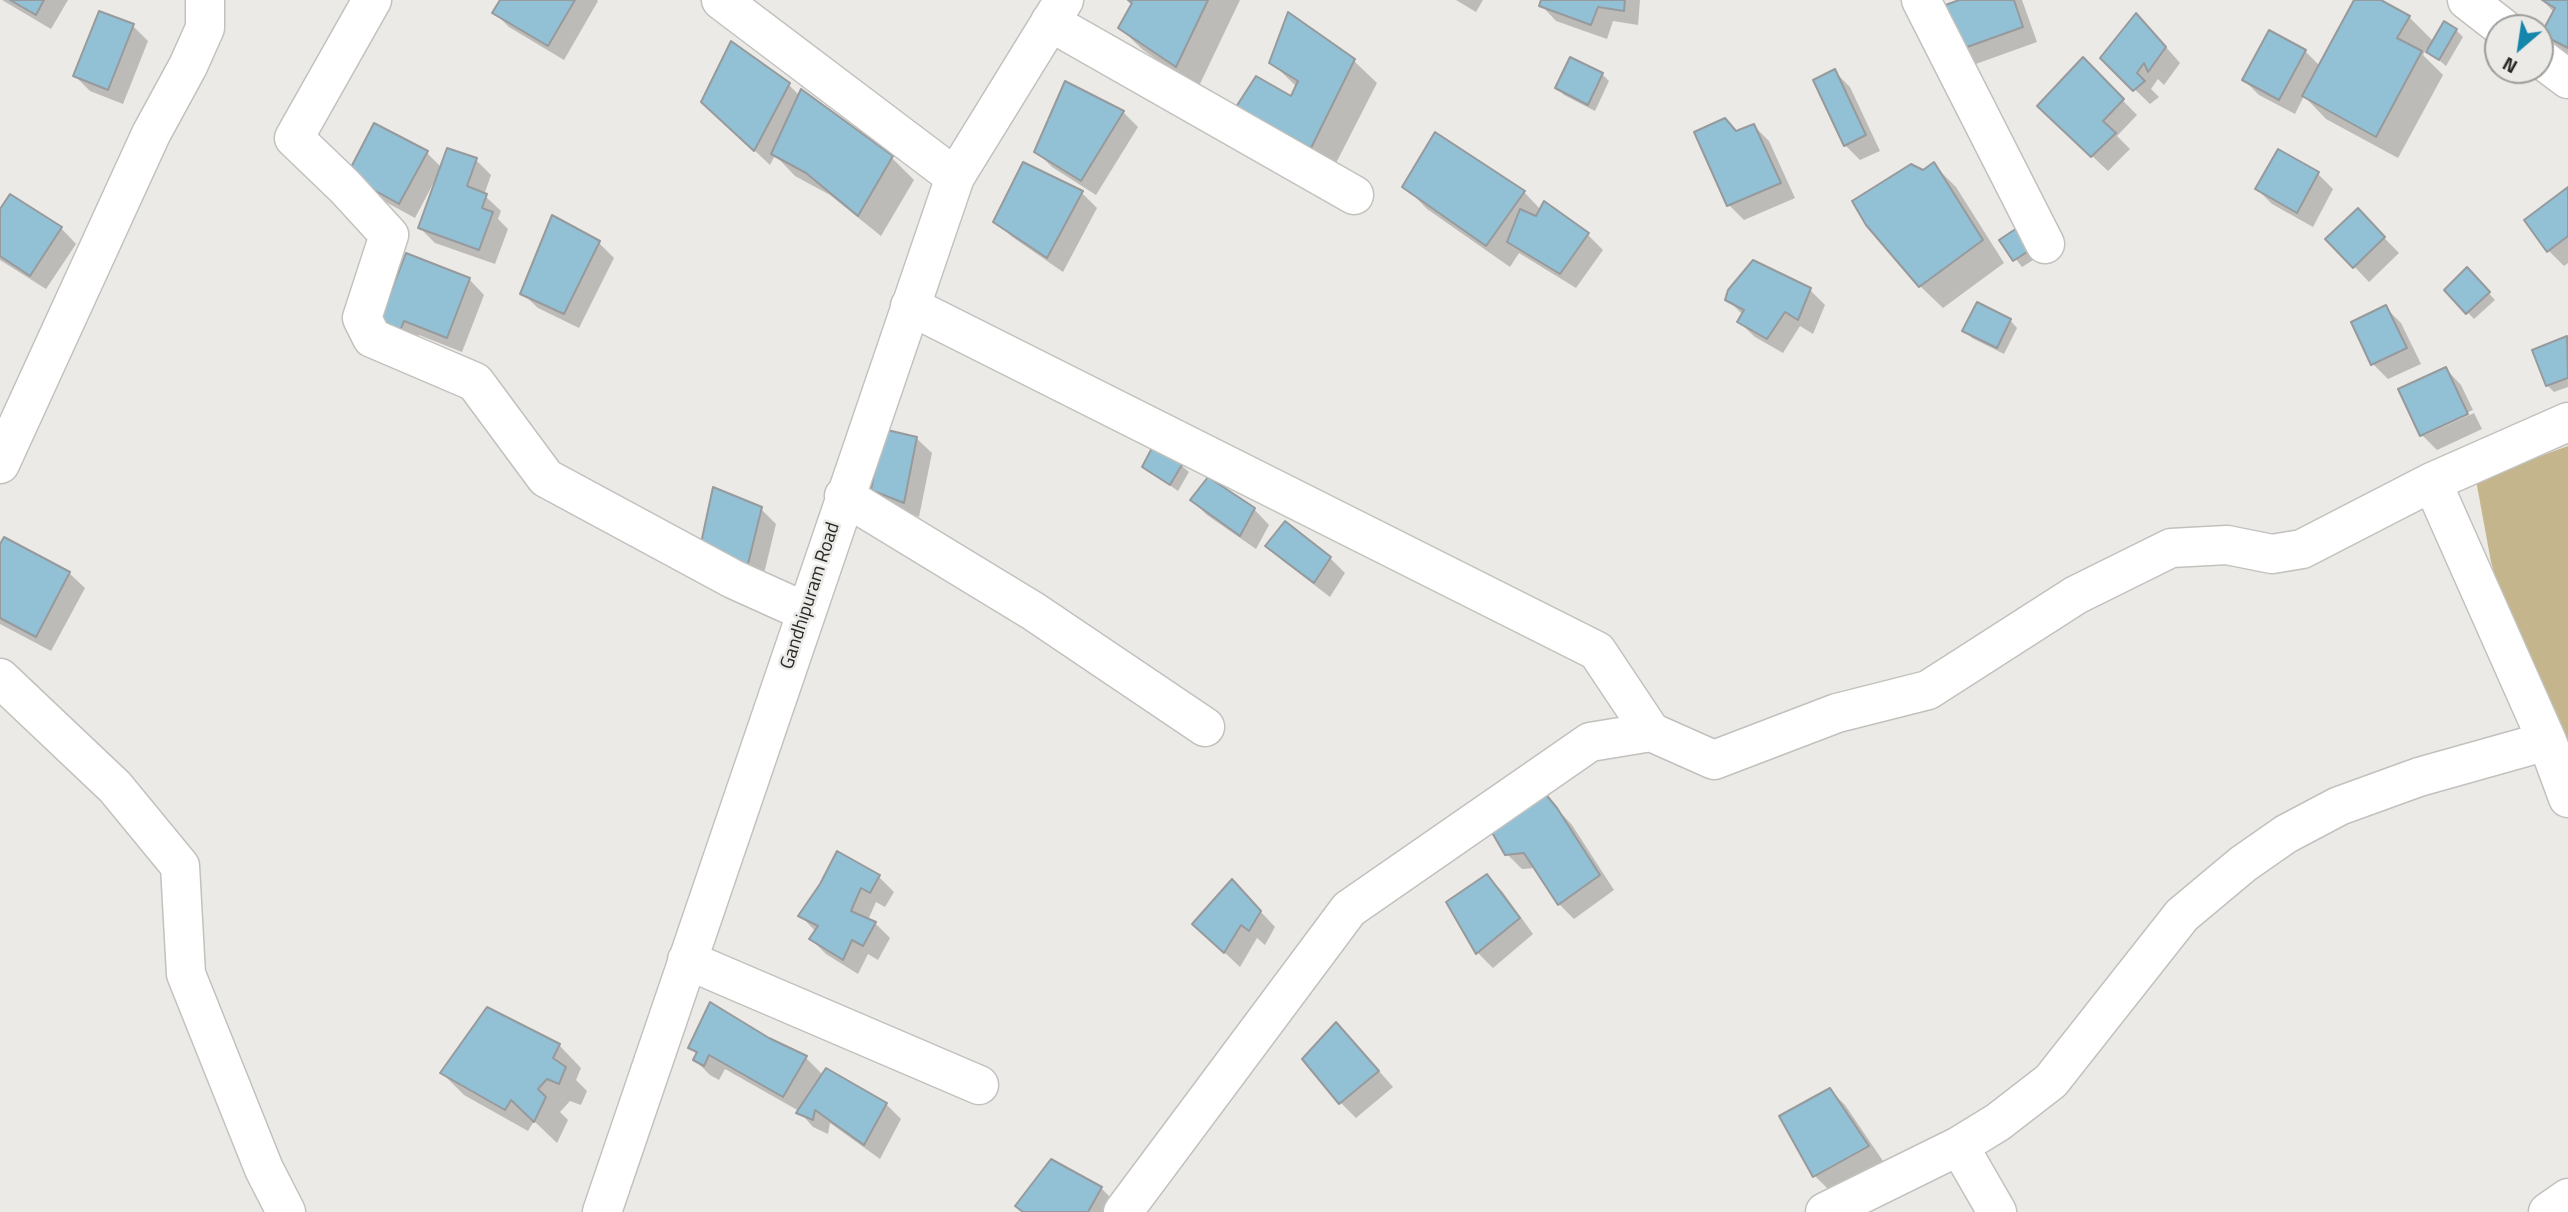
<!DOCTYPE html>
<style>
body{margin:0}
#map{position:relative;width:2568px;height:1212px;overflow:hidden;background:#ebeae7;font-family:"Titillium Web",sans-serif}
canvas{display:block}
.north{position:absolute;left:2484px;top:14px;width:70px;height:70px;box-sizing:border-box;background:#ebeae7;border:2px solid #9d9d9b;border-radius:50%;rotate:209deg;font-size:19px;font-weight:700;line-height:28px;text-align:center;color:#292928}
.north::after{content:'';display:block;margin:auto;width:24px;height:32px;background:#1486ac;clip-path:polygon(50% 0,100% 100%,50% 72%,0 100%)}
</style>
<div id="map">
<canvas width="2568" height="1212"></canvas>
<div class="north">N</div>
</div>
<script>
const g = document.querySelector('canvas').getContext('2d');
g.lineJoin = 'round';
function paint(path, color) {
  g.fillStyle = color;
  g.fill(path, 'evenodd');
}
function stroke(path, color, width, dash) {
  g.strokeStyle = color;
  g.lineWidth = width;
  g.lineCap = dash ? 'butt' : 'round';
  g.setLineDash(dash || []);
  g.stroke(path);
}
function drawText(font, color, halo, rows, align = 'center') {
  g.font = font + ' "Titillium Web",sans-serif';
  g.lineWidth = 5;
  g.setLineDash([]);
  g.textBaseline = 'middle';
  g.strokeStyle = halo;
  g.fillStyle = color;
  for (const [text, x, y, turn = 0] of rows) {
    g.save();
    g.translate(x, y);
    g.rotate((+turn || 0) * Math.PI / 180);
    g.textAlign = isNaN(turn) ? turn : align;
    if (halo) g.strokeText(text, 0, 0);
    g.fillText(text, 0, 0);
    g.restore();
  }
}
const water = new Path2D(`
 M2568 446V778L2516 648 2491 562 2476 480Z`);
const shadow = new Path2D(`
 M2 0H68L51 29Z
 M502 0H597L598 1 564 60 509 27 494 12Z
 M1127 0H1240L1198 88 1143 50 1120 28 1133 6Z
 M1456 0H1483L1476 12Z
 M1543 0H1640L1638 25 1613 21 1607 39 1556 21 1541 5Z
 M1964 0H2022L2037 42 1973 65 1942 8Z
 M2356 0H2377L2409 17 2434 42 2456 30 2463 37 2446 66 2426 49 2423 55 2443 75 2398 158 2326 119 2304 96 2295 114 2259 95 2244 80 2305 51 2320 66Z
 M2542 0H2568V57L2544 33 2555 13Z
 M1289 15 1354 61 1377 83 1333 169 1238 107 1292 98 1297 87 1271 62Z
 M133 26 148 41 123 104 90 91 75 76Z
 M2151 30 2180 63 2164 85 2158 79 2151 89 2159 97 2150 104 2102 58Z
 M2083 60 2137 115 2117 136 2130 149 2108 171 2055 121Z
 M1835 72 1850 87 1880 151 1860 160 1845 145Z
 M1602 74 1609 81 1595 111 1564 95 1557 88Z
 M789 85 800 96 891 157 914 180 881 236 830 195 795 176 775 155 770 165 716 114Z
 M1123 112 1138 127 1096 195 1052 167 1036 151Z
 M1754 126 1769 141 1795 198 1744 220 1729 205 1737 133Z
 M2278 151 2318 174 2333 189 2313 227 2272 204 2257 189Z
 M427 153 442 168 476 160 491 175 484 195 501 211 498 219 508 229 495 264 435 243 420 228 436 182H434L415 218 364 190Z
 M1934 165 1956 187 2004 263 1943 308 1920 286 1923 172Z
 M1405 186 1524 192 1541 210 1588 235 1603 250 1576 288 1519 253 1510 267 1427 209Z
 M2568 189V263L2564 266 2549 251 2526 221Z
 M1082 193 1097 208 1063 272 1011 236 996 221Z
 M2358 211 2399 253 2369 282 2328 239Z
 M0 212 61 228 76 244 46 289 0 260Z
 M553 217 599 243 614 258 579 328 538 308 522 293Z
 M2001 240 2049 250 2022 267Z
 M2467 270 2495 300 2474 319 2446 290Z
 M469 279 484 295 462 352 419 335 413 350 379 327Z
 M1810 290 1825 305 1813 334 1800 326 1783 353 1755 337 1739 322 1743 315 1727 299Z
 M2386 308 2401 323 2421 364 2388 379 2373 364 2353 323Z
 M2010 320 2017 328 2004 354 1972 338 1965 330Z
 M2567 338 2568 387 2554 392 2547 385Z
 M2446 369 2461 385 2473 410 2425 431V435L2474 413 2482 429 2437 450 2422 435Z
 M916 438 932 453 919 517 888 505 873 490Z
 M1181 465 1189 472 1178 491 1144 467Z
 M1192 500 1254 509 1269 525 1256 549 1207 515Z
 M761 509 776 524 761 586 718 563Z
 M1285 523 1330 558 1345 573 1330 597 1283 561 1268 546Z
 M5 539 69 573 85 588 51 651 0 624V548Z
 M1539 789 1572 825 1614 890 1574 919 1559 904 1536 868 1522 869 1507 854Z
 M1487 876 1502 891 1533 934 1493 968 1478 953 1448 902Z
 M879 877 894 892 885 907 876 902 868 920 875 923 890 938 878 960 868 954 858 974 826 954 811 939 816 932 801 916Z
 M1247 897 1275 927 1265 945 1257 938 1240 967 1210 939Z
 M1351 1039 1393 1087 1356 1118 1340 1102Z
 M559 1045 581 1068 576 1080 587 1091 581 1105 570 1101 560 1112 568 1120 557 1143 534 1121 528 1131 464 1095 442 1073Z
 M690 1047 806 1058 823 1075 886 1104 901 1119 880 1159 830 1123 828 1134 813 1127 799 1111 725 1069 719 1080 710 1075 695 1060 698 1055Z
 M1830 1090 1845 1105 1883 1161 1830 1191 1815 1176 1782 1117Z
 M1101 1188 1116 1203 1111 1212H1023Z`);
const building = new Path2D(`
 M10 0H44L36 15Z
 M500 0H575L548 46 492 13Z
 M1128 0H1208L1176 67 1118 28 1132 3Z
 M1541 0H1625L1624 11 1598 7 1591 25 1539 6Z
 M1959 0H2014L2023 27 1956 51 1940 7Z
 M2354 0H2381L2410 16 2397 38 2422 51 2376 137 2302 96Z
 M2542 0H2568V48L2541 34 2555 8Z
 M99 11 134 24 108 90 73 76Z
 M1288 12 1355 59 1311 148 1236 107 1256 76 1291 96 1298 81 1269 63Z
 M2136 13 2166 47 2148 72 2144 63 2137 73 2145 81 2133 91 2100 58Z
 M2444 21 2457 29 2439 60 2426 52Z
 M2269 30 2306 50 2279 100 2242 80Z
 M731 41 790 83 754 151 701 102Z
 M1570 57 1603 73 1588 105 1555 88Z
 M2083 57 2124 99 2103 121 2116 133 2091 157 2037 106Z
 M1835 69 1866 135 1844 146 1813 80Z
 M1065 81 1124 111 1081 181 1034 152Z
 M801 89 893 156 858 216 806 173 771 154Z
 M1725 118 1736 131 1754 124 1781 183 1727 206 1694 132Z
 M374 123 428 151 399 204 347 175Z
 M1435 132 1525 191 1486 246 1402 187Z
 M447 148 477 158 467 186 487 194 482 208 493 212 479 250 418 228Z
 M2278 149 2319 172 2297 213 2255 189Z
 M1023 162 1083 191 1047 258 993 222Z
 M1934 162 1983 240 1919 287 1866 225 1852 201 1911 164 1923 170Z
 M2568 187V236L2547 252 2524 220Z
 M10 194 62 227 30 276 0 256V209Z
 M1544 201 1589 233 1560 274 1507 242 1520 209 1536 216Z
 M2358 208 2385 237 2353 268 2325 239Z
 M552 215 600 241 564 314 520 294Z
 M2029 220 2043 242 2013 261 1999 240Z
 M406 253 470 278 447 338 404 321 398 336 377 328Z
 M1753 260 1811 288 1798 320 1785 312 1767 339 1737 322 1744 310 1725 300 1728 290Z
 M2467 267 2490 292 2466 314 2444 290Z
 M1977 302 2011 319 1997 348 1962 331Z
 M2386 305 2407 348 2371 365 2351 322Z
 M2567 336 2568 378 2546 386 2532 350Z
 M2446 367 2468 414 2420 436 2398 389Z
 M883 429 917 437 904 503 871 490Z
 M1153 446 1183 463 1170 485 1142 467Z
 M1208 477 1255 508 1240 536 1190 500Z
 M713 487 762 507 746 572 700 548Z
 M1285 521 1331 557 1314 583 1265 546Z
 M4 537 70 572 36 637 0 618V544Z
 M1539 786 1557 808 1600 875 1558 905 1524 853 1505 855 1490 829Z
 M837 851 880 875 870 893 861 888 851 911 876 922 863 946 852 940 843 960 809 939 818 926 798 916 820 884Z
 M1487 874 1520 918 1476 954 1446 902Z
 M1232 879 1261 911 1249 931 1241 925 1224 953 1192 924Z
 M710 1002 769 1038 807 1056 783 1097 709 1055 704 1066 693 1060 697 1052 688 1048Z
 M487 1007 560 1044 553 1058 566 1067 559 1084 547 1079 538 1089 546 1097 534 1122 511 1100 505 1110 440 1073Z
 M1336 1022 1379 1071 1339 1104 1302 1059Z
 M826 1068 887 1103 864 1145 815 1110 813 1120 796 1113Z
 M1830 1088 1869 1146 1813 1177 1779 1116Z
 M1051 1159 1102 1187 1088 1212H1023L1015 1206Z`);
const street = new Path2D(`
 M372 0 294 138 345 187 389 235 362 318 372 338 475 382 546 478 733 579 806 612
 M721 0 955 177
 M1921 0 2045 244
 M2467 0 2503 28
 M1050 22 1354 195
 M2540 58 2568 79
 M910 306 1597 651 1651 732 1714 760 1837 713 1928 690 2076 595 2171 548 2227 545 2272 554 2302 549 2432 482 2568 422
 M0 464 151 134 188 66 205 28V0
 M2432 482 2547 741
 M844 496 1033 611 1205 727
 M0 678 115 787 180 866 186 974 264 1169 286 1212
 M687 960 979 1085
 M1959 1146 1997 1212
 M602 1212 955 177 1064 0
 M1123 1212 1349 909 1590 742 1651 732
 M1825 1212 1959 1146 1998 1122 2051 1081 2182 915 2243 864 2286 834 2339 806 2419 777 2547 741 2568 798
 M2548 1212 2568 1198`);
const streetNames = [
 ["Gandhipuram Road",811,596,-72]
];
paint(water, '#c5b58d');
paint(shadow, '#0003');
paint(building, '#92c0d5');
stroke(building, '#979a9c', 2);
stroke(street, '#c2c1be', 41);
stroke(street, '#fff', 38);
drawText('19px', '#292928', '#ebeae7', streetNames);
</script>
